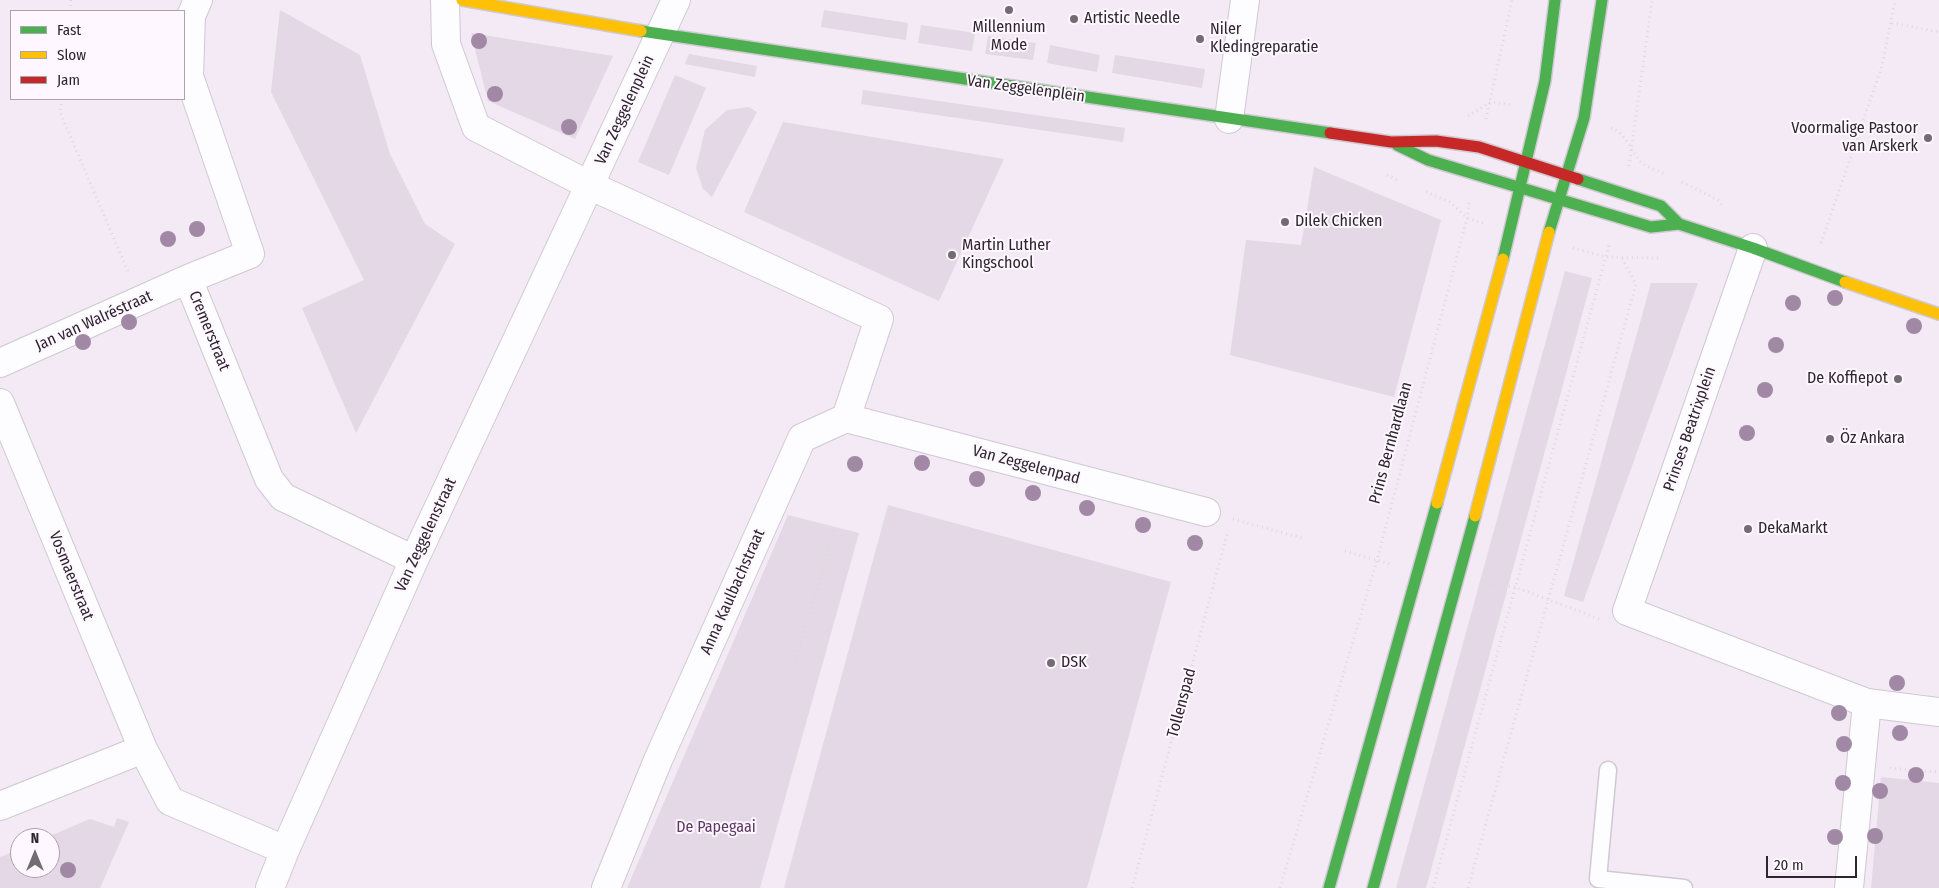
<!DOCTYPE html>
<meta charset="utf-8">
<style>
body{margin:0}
#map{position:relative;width:1939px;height:888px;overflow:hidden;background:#f3eaf5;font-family:"Fira Sans Condensed",sans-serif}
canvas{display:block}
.legend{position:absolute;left:10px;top:10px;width:175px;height:90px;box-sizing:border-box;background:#fef7ff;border:1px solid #aaa3ab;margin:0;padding:6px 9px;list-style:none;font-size:15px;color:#2c262d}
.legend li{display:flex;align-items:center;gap:10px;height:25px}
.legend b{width:25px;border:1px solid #aaa3ab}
.north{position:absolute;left:10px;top:828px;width:50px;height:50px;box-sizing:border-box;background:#fef7ff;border:1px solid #aaa3ab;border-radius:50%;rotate:0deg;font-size:14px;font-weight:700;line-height:20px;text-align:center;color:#2c262d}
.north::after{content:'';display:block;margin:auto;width:18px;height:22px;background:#726b73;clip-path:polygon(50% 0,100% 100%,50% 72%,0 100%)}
.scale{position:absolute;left:1766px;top:856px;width:91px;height:22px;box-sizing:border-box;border:2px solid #2c262d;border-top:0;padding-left:6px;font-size:15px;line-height:18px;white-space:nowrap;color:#2c262d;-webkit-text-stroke:4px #fef7ff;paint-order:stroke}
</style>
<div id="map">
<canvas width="1939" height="888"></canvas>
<ul class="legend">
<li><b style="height:6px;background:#4caf50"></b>Fast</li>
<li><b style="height:6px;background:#ffc107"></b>Slow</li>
<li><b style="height:6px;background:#c62828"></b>Jam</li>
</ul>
<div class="north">N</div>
<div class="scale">20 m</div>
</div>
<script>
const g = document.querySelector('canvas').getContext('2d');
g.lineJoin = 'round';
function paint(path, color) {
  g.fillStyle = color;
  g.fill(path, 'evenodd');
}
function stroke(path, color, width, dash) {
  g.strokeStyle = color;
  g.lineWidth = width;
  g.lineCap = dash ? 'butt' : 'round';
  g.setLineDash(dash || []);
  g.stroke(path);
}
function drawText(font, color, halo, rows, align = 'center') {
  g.font = font + ' "Fira Sans Condensed",sans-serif';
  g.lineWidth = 4;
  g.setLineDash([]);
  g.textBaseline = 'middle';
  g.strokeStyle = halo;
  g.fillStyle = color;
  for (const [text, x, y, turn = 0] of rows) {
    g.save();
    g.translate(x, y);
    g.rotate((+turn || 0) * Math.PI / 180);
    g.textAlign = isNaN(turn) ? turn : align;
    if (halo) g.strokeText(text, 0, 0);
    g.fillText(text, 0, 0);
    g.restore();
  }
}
const green = new Path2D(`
 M280 10 360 55 390 154 425 224 455 244 356 433 302 308 364 280 271 92Z
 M824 10 908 23 906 40 821 27Z
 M921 25 975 33 972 51 918 43Z
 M471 33 613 56 575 139 488 101Z
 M988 36 1036 43 1033 60 985 54Z
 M1050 45 1100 55 1097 72 1047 63Z
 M689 54 757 66 755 77 685 64Z
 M1115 55 1205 69 1202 88 1112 73Z
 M675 75 706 88 669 175 638 162Z
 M863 90 1125 128 1123 142 861 104Z
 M749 107 757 112 712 197 703 189 696 168 705 130 727 110Z
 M783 122 1004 159 939 301 744 212Z
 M1314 167 1441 220 1394 397 1230 355 1246 240 1301 245Z
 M1565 271 1592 278 1426 888H1396Z
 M1651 283H1698L1583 602 1564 596Z
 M888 505 1171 582 1087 888H784Z
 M788 515 859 533 760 888H627Z
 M1881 777 1939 783V888H1871Z
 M117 818 129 822 100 888H0V857L20 849V868H50V838H45L90 819 114 827Z`);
const path = new Path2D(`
 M70 11 71 0
 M1892 23 1939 32
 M62 99 60 112 129 274
 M1468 116 1491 102 1510 105
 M1486 119 1512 0
 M1611 128C1626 133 1630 150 1640 161 1645 167 1658 171 1665 174
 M1629 166 1652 0
 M1387 175 1399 181
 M1682 182 1718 200 1723 207
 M1426 192 1450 202 1467 218 1483 223
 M1821 243 1882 66 1895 0
 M1573 248 1606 257 1658 258
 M1233 519 1302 538
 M1345 551 1390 564
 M1489 584 1515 587 1599 619
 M794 666 835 527
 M1890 768 1939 772
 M1132 888 1228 531
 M1280 888 1377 560 1467 218 1469 203
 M1433 888 1609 245
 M1468 888 1636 284 1622 258`);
const lane = new Path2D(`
 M1608 770 1598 879 1684 888`);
const street = new Path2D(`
 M445 0 446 44 476 127 589 185 879 319 846 418 802 438 658 760 606 888
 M1229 119 1245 0
 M1753 248 1627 611 1867 703 1939 712
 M188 279 269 479 283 497 414 560
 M0 363 188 279 250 254 189 76 191 16 198 0
 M0 403 143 749
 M846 418 1206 512
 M0 806 143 749 170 801 285 850
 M270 888 285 850 414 560 676 0
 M1849 888 1867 703`);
const fast = new Path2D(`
 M641 31 1330 133
 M1397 145 1428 160 1651 227 1679 224 1753 248 1845 282
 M1578 179 1661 206 1679 224
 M1549 232 1584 118 1602 0
 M1503 259 1545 81 1555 0
 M1329 888 1437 503
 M1373 888 1475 516`);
const slow = new Path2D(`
 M462 0 641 31
 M1845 282 1939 314
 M1437 503 1503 259
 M1475 516 1549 232`);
const jam = new Path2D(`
 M1330 133 1391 142 1436 141 1479 147 1578 179`);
const trees = [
 [479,41],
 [495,94],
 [569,127],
 [197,229],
 [168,239],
 [1835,298],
 [1793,303],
 [129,322],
 [1914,326],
 [83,342],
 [1776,345],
 [1765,390],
 [1747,433],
 [922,463],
 [855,464],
 [977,479],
 [1033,493],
 [1087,508],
 [1143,525],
 [1195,543],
 [1897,683],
 [1839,713],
 [1900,733],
 [1844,744],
 [1916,775],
 [1843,783],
 [1880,791],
 [1875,836],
 [1835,837],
 [68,870]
];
const markers = [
 [1009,10,5,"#726b73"],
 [1074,19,5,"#726b73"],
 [1200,39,5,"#726b73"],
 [1928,138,5,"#726b73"],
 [1285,222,5,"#726b73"],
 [952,255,5,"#726b73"],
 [1898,379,5,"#726b73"],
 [1830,439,5,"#726b73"],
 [1748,529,5,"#726b73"],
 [1051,663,5,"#726b73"]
];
const poiNames = [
 ["Artistic Needle",1084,19],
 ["Millennium",1009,28,"center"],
 ["Mode",1009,46,"center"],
 ["Niler",1210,30],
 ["Kledingreparatie",1210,48],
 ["Voormalige Pastoor",1918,129,"right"],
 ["van Arskerk",1918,147,"right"],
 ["Dilek Chicken",1295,222],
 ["Martin Luther",962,246],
 ["Kingschool",962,264],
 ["De Koffiepot",1888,379,"right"],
 ["Öz Ankara",1840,439],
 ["DekaMarkt",1758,529],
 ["DSK",1061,663]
];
const streetNames = [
 ["Van Zeggelenplein",1026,89,8],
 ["Van Zeggelenplein",625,110,-65],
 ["Jan van Walréstraat",94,321,-24],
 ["Cremerstraat",209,331,68],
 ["Prinses Beatrixplein",1690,429,-71],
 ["Prins Bernhardlaan",1391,443,-75],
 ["Van Zeggelenpad",1026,465,15],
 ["Van Zeggelenstraat",426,535,-65],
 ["Vosmaerstraat",71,576,68],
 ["Anna Kaulbachstraat",733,592,-66],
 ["Tollenspad",1182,703,-75]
];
const parkNames = [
 ["De Papegaai",716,828]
];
paint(green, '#e4d7e6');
stroke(lane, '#cfc9d1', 19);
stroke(street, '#cfc9d1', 30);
stroke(fast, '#cfc9d1', 14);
stroke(slow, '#cfc9d1', 14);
stroke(jam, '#cfc9d1', 14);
stroke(path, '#dcd9dc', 3, [1, 4]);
stroke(lane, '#fdfcfe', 16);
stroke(street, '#fdfcfe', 28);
stroke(fast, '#4caf50', 11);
stroke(slow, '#ffc107', 11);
stroke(jam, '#c62828', 11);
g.fillStyle = '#a189a5';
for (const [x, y] of trees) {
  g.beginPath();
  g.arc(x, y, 8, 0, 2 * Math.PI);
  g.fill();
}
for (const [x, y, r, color] of markers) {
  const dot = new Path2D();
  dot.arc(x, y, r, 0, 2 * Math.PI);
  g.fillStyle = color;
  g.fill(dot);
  stroke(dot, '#fef7ff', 2);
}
drawText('16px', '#2c262d', '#fef7ff', poiNames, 'left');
drawText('16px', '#2c262d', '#fef7ff', streetNames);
drawText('16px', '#5e3964', '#fef7ff', parkNames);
</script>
